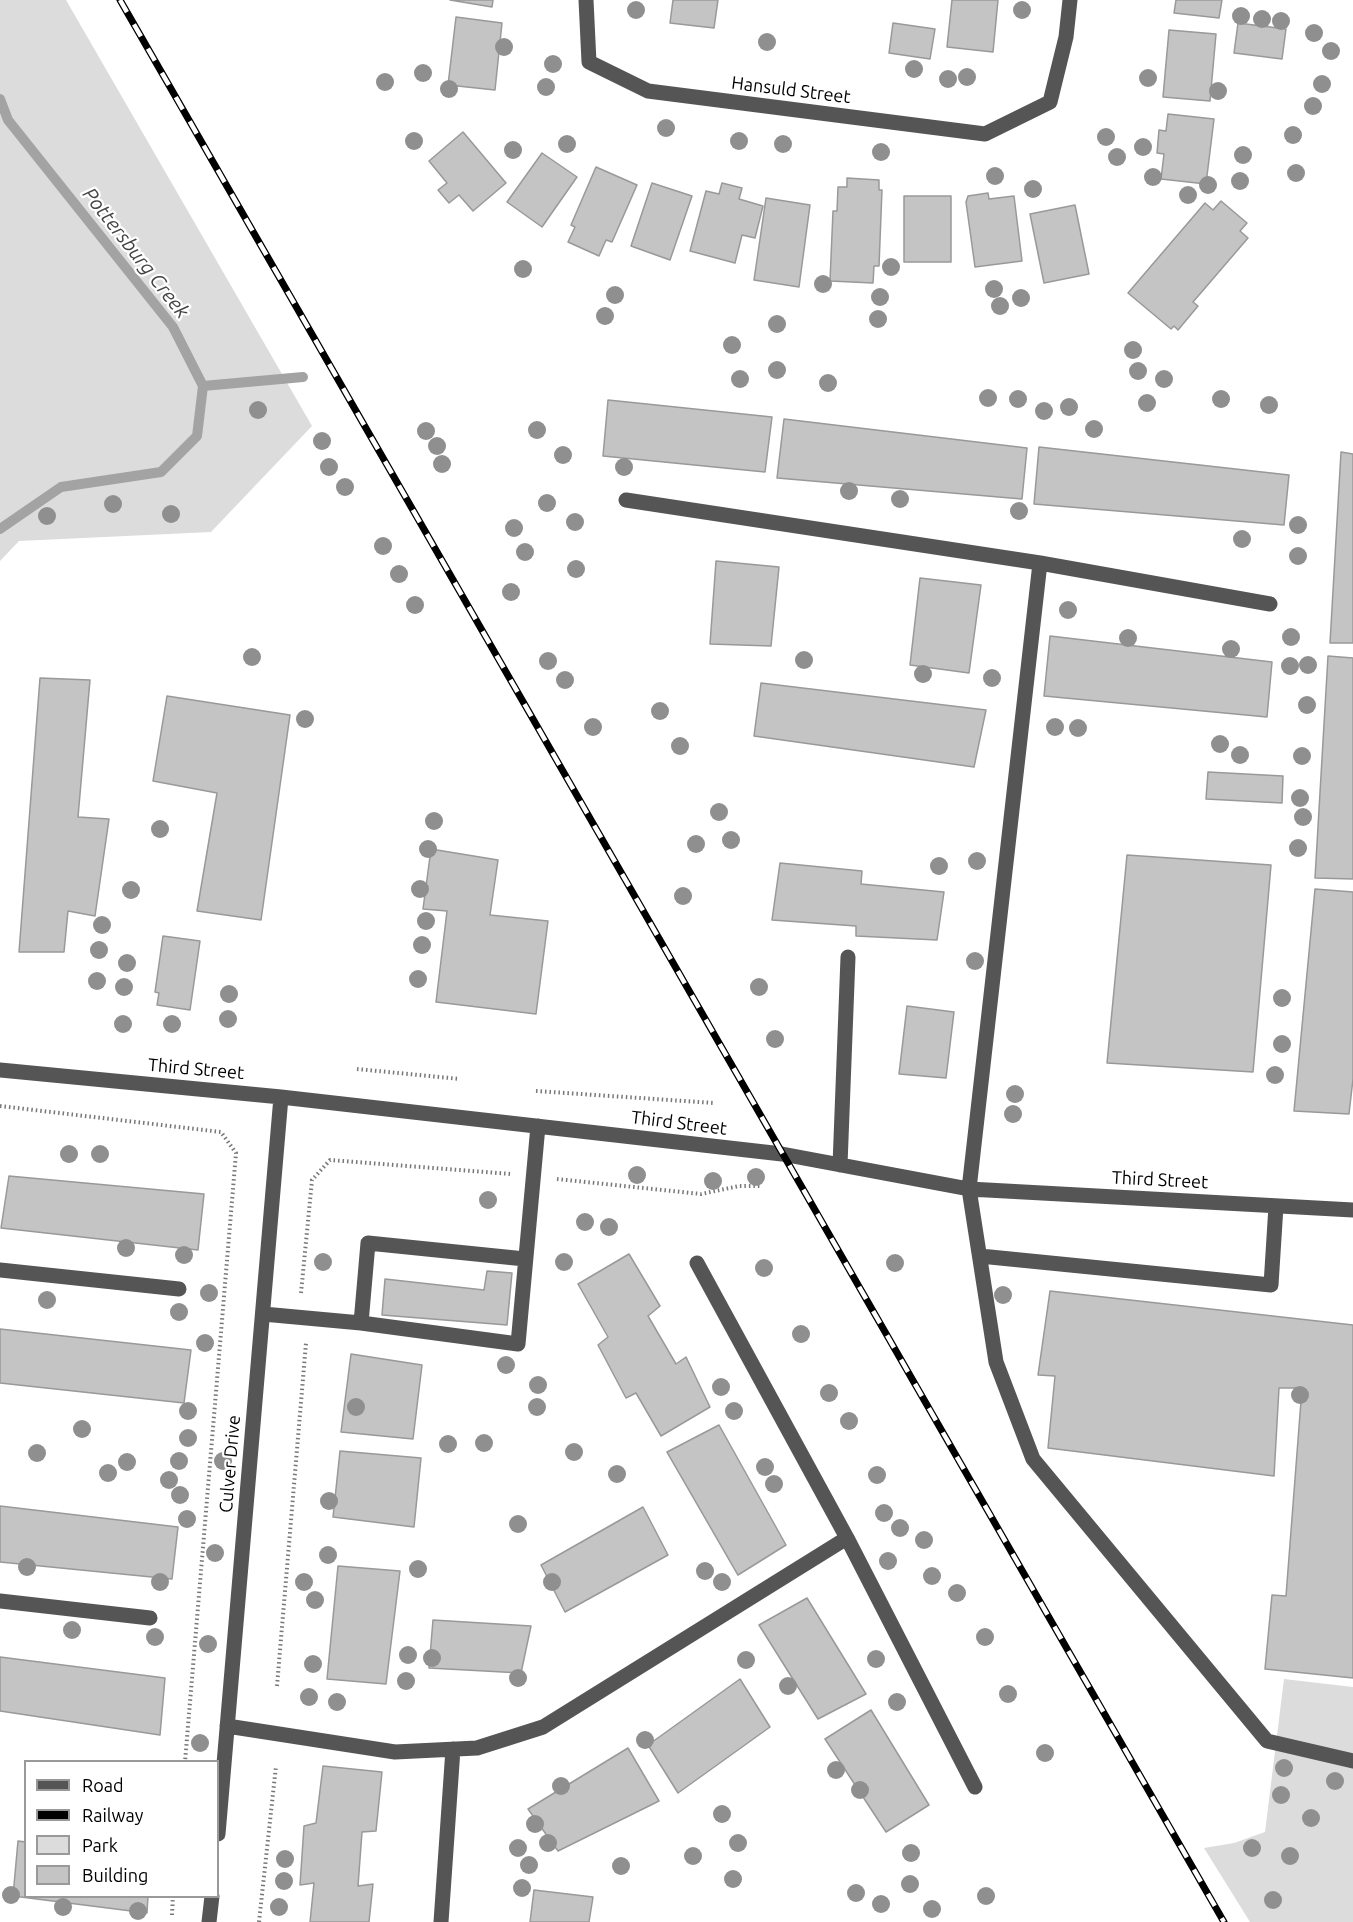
<!DOCTYPE html>
<style>
body{margin:0}
#map{position:relative;width:1353px;height:1922px;overflow:hidden;background:#fff;font-family:Ubuntu,sans-serif}
canvas{display:block}
.legend{position:absolute;left:24px;top:1760px;width:195px;height:138px;box-sizing:border-box;background:#fff;border:2px solid #999;margin:0;padding:8px 10px;list-style:none;font-size:18px;color:#000}
.legend li{display:flex;align-items:center;gap:12px;height:30px}
.legend b{width:30px;border:2px solid #999}
</style>
<div id="map">
<canvas width="1353" height="1922"></canvas>
<ul class="legend">
<li><b style="height:8px;background:#555"></b>Road</li>
<li><b style="height:8px;background:#000"></b>Railway</li>
<li><b style="height:16px;background:#dcdcdc"></b>Park</li>
<li><b style="height:16px;background:#c4c4c4"></b>Building</li>
</ul>
</div>
<script>
const g = document.querySelector('canvas').getContext('2d');
g.lineJoin = 'round';
function paint(path, color) {
  g.fillStyle = color;
  g.fill(path, 'evenodd');
}
function stroke(path, color, width, dash) {
  g.strokeStyle = color;
  g.lineWidth = width;
  g.lineCap = dash ? 'butt' : 'round';
  g.setLineDash(dash || []);
  g.stroke(path);
}
function drawText(font, color, halo, rows, align = 'center') {
  g.font = font + ' Ubuntu,sans-serif';
  g.lineWidth = 4.5;
  g.setLineDash([]);
  g.textBaseline = 'middle';
  g.strokeStyle = halo;
  g.fillStyle = color;
  for (const [text, x, y, turn = 0] of rows) {
    g.save();
    g.translate(x, y);
    g.rotate((+turn || 0) * Math.PI / 180);
    g.textAlign = isNaN(turn) ? turn : align;
    if (halo) g.strokeText(text, 0, 0);
    g.fillText(text, 0, 0);
    g.restore();
  }
}
const green = new Path2D(`
 M0 0H66L312 426 211 532 19 541 0 561Z
 M1284 1679 1353 1687V1922H1250L1204 1848 1234 1843 1265 1832Z`);
const stream = new Path2D(`
 M0 99 8 120 173 327 203 386 197 436 161 472 61 487 0 529
 M203 386 303 377`);
const building = new Path2D(`
 M450 0H493L492 7Z
 M673 0H718L714 28 670 23Z
 M952 0H998L993 52 947 47Z
 M1176 0H1222L1219 18 1174 13Z
 M456 17 502 23 495 90 448 85Z
 M893 23 935 29 930 59 889 53Z
 M1238 23 1286 29 1282 59 1234 53Z
 M1169 30 1216 34 1210 101 1163 97Z
 M1168 114 1214 119 1206 184 1161 179 1164 154 1157 153 1159 130 1166 131Z
 M463 132 506 183 473 211 459 195 449 203 438 190 447 183 429 161Z
 M542 153 577 177 542 227 507 202Z
 M596 167 637 185 612 242 606 240 599 256 568 242 575 227 571 225Z
 M847 178 879 180V190H882L879 266H874L873 283 830 281 833 211H837L838 187H847Z
 M652 183 692 196 670 260 631 246Z
 M722 183 742 188 739 199 763 206 755 238 742 235 735 263 690 251 706 191 719 194Z
 M988 193 989 199 1014 196 1022 261 975 267 966 202 968 196Z
 M904 196H951V262H904Z
 M766 198 810 205 799 287 754 280Z
 M1221 201 1247 223 1240 231 1248 238 1193 302 1198 306 1178 330 1174 326 1171 329 1128 293 1205 203 1213 210Z
 M1075 205 1089 274 1044 283 1030 214Z
 M608 400 772 417 765 472 603 456Z
 M784 419 1027 448 1022 499 777 478Z
 M1039 447 1289 475 1284 525 1034 504Z
 M1341 452 1353 454V643H1330Z
 M716 561 779 567 771 646 710 644Z
 M920 578 981 585 969 673 910 665Z
 M1050 636 1272 662 1267 717 1044 696Z
 M1328 656 1353 658V879L1315 878Z
 M40 678 90 680 78 817 109 819 95 916 68 911 64 952H19Z
 M761 683 986 710 974 767 754 736Z
 M167 696 290 715 261 920 197 911 217 793 153 781Z
 M1208 772 1283 776 1282 803 1206 799Z
 M431 849 498 860 490 915 548 921 536 1014 436 1002 447 911 423 909Z
 M1127 855 1271 865 1253 1072 1107 1063Z
 M780 863 862 871 861 884 944 892 937 940 856 936V926L772 920Z
 M1315 889 1353 892V1079L1349 1114 1294 1111Z
 M163 936 200 941 190 1010 157 1005 159 993 155 992Z
 M907 1006 954 1012 946 1078 899 1074Z
 M9 1176 204 1194 198 1250 1 1228Z
 M629 1254 660 1306 648 1316 676 1364 686 1357 710 1407 661 1436 636 1393 626 1398 598 1345 608 1337 578 1284Z
 M487 1271 512 1273 507 1325 382 1315 385 1279 484 1290Z
 M1050 1291 1353 1325V1678L1265 1669 1272 1595 1286 1596 1302 1388H1279L1274 1476 1048 1448 1055 1376 1038 1375Z
 M0 1329 191 1350 184 1403 0 1383Z
 M351 1354 422 1365 413 1439 341 1432Z
 M719 1425 786 1545 738 1575 667 1452Z
 M340 1451 421 1458 414 1527 333 1517Z
 M0 1506 178 1527 172 1579 0 1562Z
 M643 1507 668 1555 565 1612 541 1565Z
 M338 1566 400 1571 386 1684 327 1679Z
 M807 1598 866 1694 818 1719 759 1625Z
 M433 1620 531 1626 521 1673 429 1668Z
 M0 1657 165 1678 160 1735 0 1711Z
 M740 1679 770 1727 678 1793 648 1745Z
 M871 1710 929 1805 886 1832 825 1739Z
 M628 1748 659 1801 558 1851 528 1809Z
 M323 1766 382 1772 376 1831 362 1832 358 1886 373 1884 369 1922H310L314 1883 300 1885 304 1826 316 1823Z
 M18 1841 26 1842V1896H148L147 1913 13 1896Z
 M534 1890 593 1897 589 1922H530Z`);
const path = new Path2D(`
 M357 1069 460 1079
 M536 1091 714 1103
 M0 1106 221 1132 236 1153 185 1762
 M557 1179 701 1194 739 1186H760
 M301 1293 312 1180 330 1160 511 1174
 M277 1686 306 1343
 M172 1915 173 1896
 M259 1922 276 1766`);
const minor = new Path2D(`
 M586 0 589 62 648 91 985 134 1050 102 1066 37 1070 0
 M626 500 1040 563 1270 604
 M1040 563 969 1189 996 1362 1033 1459 1267 1741 1353 1761
 M0 1070 281 1097 782 1154 969 1189 1353 1210
 M840 1165 848 957
 M980 1256 1271 1285 1276 1206
 M697 1263 847 1538 975 1787
 M0 1270 179 1289
 M263 1314 361 1323 518 1344 538 1126
 M361 1323 368 1243 525 1259
 M0 1601 150 1618
 M227 1726 395 1752 477 1748 543 1727 847 1538
 M218 1834 281 1097
 M209 1922 212 1896
 M441 1922 453 1749`);
const rail = new Path2D(`
 M120 0 1224 1922`);
const trees = [
 [636,10],
 [1022,10],
 [1241,16],
 [1262,19],
 [1281,21],
 [1314,33],
 [767,42],
 [504,47],
 [1331,51],
 [553,64],
 [914,69],
 [423,73],
 [967,77],
 [1148,78],
 [948,79],
 [385,82],
 [1322,84],
 [546,87],
 [449,89],
 [1218,91],
 [1313,106],
 [666,128],
 [1293,135],
 [1106,137],
 [414,141],
 [739,141],
 [567,144],
 [783,144],
 [1143,147],
 [513,150],
 [881,152],
 [1243,155],
 [1117,157],
 [1296,173],
 [995,176],
 [1153,177],
 [1240,181],
 [1208,185],
 [1033,189],
 [1188,195],
 [891,267],
 [523,269],
 [823,284],
 [994,289],
 [615,295],
 [880,297],
 [1021,298],
 [1000,306],
 [605,316],
 [878,319],
 [777,324],
 [732,345],
 [1133,350],
 [777,370],
 [1138,371],
 [740,379],
 [1164,379],
 [828,383],
 [988,398],
 [1018,399],
 [1221,399],
 [1147,403],
 [1269,405],
 [1069,407],
 [258,410],
 [1044,411],
 [1094,429],
 [537,430],
 [426,431],
 [322,441],
 [437,446],
 [563,455],
 [442,464],
 [329,467],
 [624,467],
 [345,487],
 [849,491],
 [900,499],
 [547,503],
 [113,504],
 [1019,511],
 [171,514],
 [47,516],
 [575,522],
 [1298,525],
 [514,528],
 [1242,539],
 [383,546],
 [525,552],
 [1298,556],
 [576,569],
 [399,574],
 [511,592],
 [415,605],
 [1068,610],
 [1291,637],
 [1128,638],
 [1231,649],
 [252,657],
 [804,660],
 [548,661],
 [1308,665],
 [1290,666],
 [923,674],
 [992,678],
 [565,680],
 [1307,705],
 [660,711],
 [305,719],
 [593,727],
 [1055,727],
 [1078,728],
 [1220,744],
 [680,746],
 [1240,755],
 [1302,756],
 [1300,798],
 [719,812],
 [1303,817],
 [434,821],
 [160,829],
 [731,840],
 [696,844],
 [1298,848],
 [428,849],
 [977,861],
 [939,866],
 [420,889],
 [131,890],
 [683,896],
 [426,921],
 [102,925],
 [422,945],
 [99,950],
 [975,961],
 [127,963],
 [418,979],
 [97,981],
 [124,987],
 [759,987],
 [229,994],
 [1282,998],
 [228,1019],
 [123,1024],
 [172,1024],
 [775,1039],
 [1282,1044],
 [1275,1075],
 [1015,1094],
 [1013,1114],
 [69,1154],
 [100,1154],
 [637,1175],
 [756,1177],
 [713,1181],
 [488,1200],
 [585,1222],
 [609,1227],
 [126,1248],
 [184,1255],
 [323,1262],
 [564,1262],
 [895,1263],
 [764,1268],
 [209,1293],
 [1003,1295],
 [47,1300],
 [179,1312],
 [801,1334],
 [205,1343],
 [506,1365],
 [538,1385],
 [721,1387],
 [829,1393],
 [1300,1395],
 [356,1407],
 [537,1407],
 [188,1411],
 [734,1411],
 [849,1421],
 [82,1429],
 [188,1438],
 [484,1443],
 [448,1444],
 [574,1452],
 [37,1453],
 [179,1461],
 [223,1461],
 [127,1462],
 [765,1467],
 [108,1473],
 [617,1474],
 [877,1475],
 [169,1480],
 [774,1484],
 [180,1495],
 [329,1501],
 [884,1513],
 [187,1519],
 [518,1524],
 [900,1528],
 [924,1540],
 [215,1553],
 [328,1555],
 [888,1561],
 [27,1567],
 [418,1569],
 [705,1571],
 [932,1576],
 [160,1582],
 [304,1582],
 [552,1582],
 [722,1582],
 [957,1593],
 [315,1600],
 [72,1630],
 [155,1637],
 [985,1637],
 [208,1644],
 [408,1655],
 [432,1658],
 [876,1659],
 [746,1660],
 [313,1664],
 [518,1678],
 [406,1681],
 [788,1686],
 [1008,1694],
 [309,1697],
 [337,1702],
 [897,1702],
 [645,1740],
 [200,1743],
 [1045,1753],
 [1284,1768],
 [836,1770],
 [1335,1781],
 [561,1786],
 [860,1790],
 [1281,1795],
 [722,1814],
 [1311,1818],
 [535,1824],
 [548,1843],
 [738,1843],
 [518,1848],
 [1252,1848],
 [911,1853],
 [693,1856],
 [1290,1856],
 [285,1859],
 [529,1865],
 [621,1866],
 [733,1879],
 [284,1881],
 [910,1884],
 [522,1888],
 [856,1893],
 [11,1895],
 [986,1896],
 [1273,1900],
 [881,1904],
 [63,1907],
 [279,1907],
 [932,1909],
 [138,1911]
];
const streetNames = [
 ["Hansuld Street",791,90,7],
 ["Third Street",196,1069,5],
 ["Third Street",679,1123,7],
 ["Third Street",1160,1180,3],
 ["Culver Drive",230,1464,-85]
];
const waterNames = [
 ["Pottersburg Creek",136,253,52]
];
paint(green, '#dcdcdc');
stroke(stream, '#a3a3a3', 10);
paint(building, '#c4c4c4');
stroke(building, '#999', 1.5);
stroke(path, '#777', 4, [1.5, 3]);
stroke(minor, '#555', 15);
stroke(rail, '#000', 7);
stroke(rail, '#fff', 4.5, [14]);
g.fillStyle = '#8f8f8f';
for (const [x, y] of trees) {
  g.beginPath();
  g.arc(x, y, 9, 0, 2 * Math.PI);
  g.fill();
}
drawText('18px', '#000', '#fff', streetNames);
drawText('italic 20px', '#444', '#fff', waterNames);
</script>
